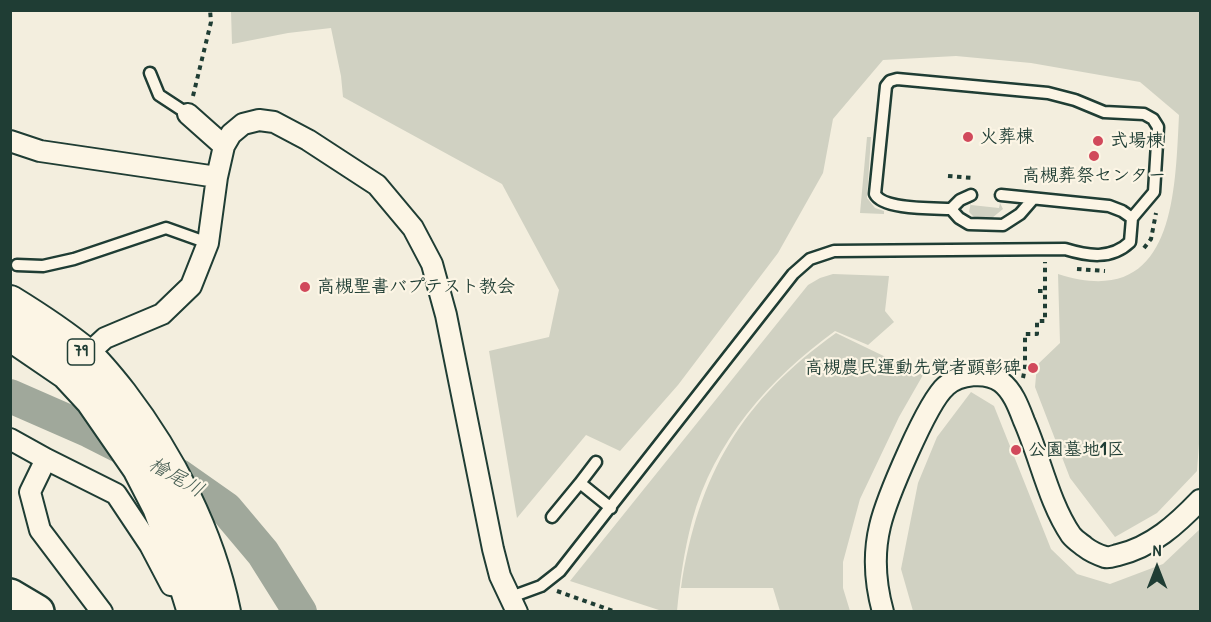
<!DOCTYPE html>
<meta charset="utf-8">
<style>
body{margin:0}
#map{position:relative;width:1211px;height:622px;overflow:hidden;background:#f3eede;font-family:"Patrick Hand",sans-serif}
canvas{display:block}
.frame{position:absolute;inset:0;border:12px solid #1f3d34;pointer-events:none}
.north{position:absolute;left:1127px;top:538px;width:60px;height:60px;-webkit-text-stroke:4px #fcf5e5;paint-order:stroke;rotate:0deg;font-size:16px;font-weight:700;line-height:24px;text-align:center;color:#1f3d34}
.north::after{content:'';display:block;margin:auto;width:21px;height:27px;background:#1f3d34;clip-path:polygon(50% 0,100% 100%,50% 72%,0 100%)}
</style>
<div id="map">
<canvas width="1211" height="622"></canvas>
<div class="frame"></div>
<div class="north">N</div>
</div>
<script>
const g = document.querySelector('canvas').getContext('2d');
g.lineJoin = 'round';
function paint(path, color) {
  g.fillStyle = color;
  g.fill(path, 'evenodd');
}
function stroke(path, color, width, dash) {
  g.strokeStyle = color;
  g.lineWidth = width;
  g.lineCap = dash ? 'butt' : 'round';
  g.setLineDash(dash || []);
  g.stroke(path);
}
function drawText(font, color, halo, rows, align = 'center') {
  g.font = font + ' "Patrick Hand","Klee One",sans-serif';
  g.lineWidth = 4.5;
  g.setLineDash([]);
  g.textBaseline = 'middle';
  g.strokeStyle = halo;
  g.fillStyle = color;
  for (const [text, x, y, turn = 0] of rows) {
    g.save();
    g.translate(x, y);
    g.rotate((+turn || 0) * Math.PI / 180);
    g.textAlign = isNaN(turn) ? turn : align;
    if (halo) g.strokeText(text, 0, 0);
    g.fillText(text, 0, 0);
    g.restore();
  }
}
const green = new Path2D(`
 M231 11H1200V430L1197 471 1157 513 1115 537 1070 478 1035 387 1037 365 1060 343 1058 274C1174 311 1175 196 1179 115L1140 82 1031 63 956 56 883 60 833 119 823 173 778 253 678 385 620 451 586 435 517 518 489 351 549 337 559 290 502 184 343 97 341 76 331 28 288 33 232 44Z
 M867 137H871L867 198 875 208 884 211V214L860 213Z
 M971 202V205L999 208 1000 203 1003 209 992 218H975L969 212Z
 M833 274 889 276 885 311 894 322 868 345 835 331C769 379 714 441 692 521 684 551 680 581 677 611H662L570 581 808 285 820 278Z
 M836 333 923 375 899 417 860 499 843 562V588L850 611H780L773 588H681C698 474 742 400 836 333Z
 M971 392 994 406 1051 549 1077 574 1110 584 1163 564 1200 529V611H913L901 569 918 483 937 437Z`);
const river = new Path2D(`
 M10 396 90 431 179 476 226 509 263 553 300 612`);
const path = new Path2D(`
 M193 96 211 22 210 10
 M948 176 973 178
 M1144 248 1151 239 1156 213
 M1077 269 1105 271
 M1038 291H1045
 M1023 378 1025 368V334H1037V321H1045V262
 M557 591 616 612`);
const service = new Path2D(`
 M150 73 159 95 188 114
 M971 195 960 200 951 209C934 208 883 210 875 194L886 86 890 81 897 79 1048 93 1075 100 1104 112 1144 114 1153 119 1158 127 1154 192 1132 218
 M951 209 959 218 969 224 1003 225 1020 214 1033 199
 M17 265 43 266 74 259 166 228 208 243
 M580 483 596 462
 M552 517 580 483 611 508
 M511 597 541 586 560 571 793 274 810 259 834 251 1065 249C1088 256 1111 260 1130 242L1132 218 1122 211 1109 206 1001 195`);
const minor = new Path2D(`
 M188 114 224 146
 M10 141 40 151 217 177
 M80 361 105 338 162 314 191 286 208 243 217 177 224 146 231 134 243 124 259 120 274 122 308 140 377 185 413 228 432 264 446 315 493 549 500 576 517 612
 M10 439 46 459 116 494 150 545 171 585 187 587
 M46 459 30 492 40 530 102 612
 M883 612C875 583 873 555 880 526 886 500 927 402 946 386 959 374 986 371 1001 382 1013 391 1019 408 1024 421 1040 457 1049 503 1071 535 1075 540 1080 543 1085 547 1090 551 1099 555 1105 557 1109 558 1114 556 1118 555 1152 547 1177 524 1200 500`);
const primary = new Path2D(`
 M10 302C36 318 62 335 85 354 98 366 110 381 121 395 169 458 208 533 224 612
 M10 334 67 373 92 400 139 468 159 507 174 547 194 612`);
const motorway = new Path2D(`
 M10 596 37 612`);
const markers = [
 [968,137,6,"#d1495b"],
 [1098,141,6,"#d1495b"],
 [1094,156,6,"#d1495b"],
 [305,287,6,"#d1495b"],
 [1033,368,6,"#d1495b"],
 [1016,450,6,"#d1495b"]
];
const shields = [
 [81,352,27]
];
const shieldNames = [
 ["79",81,352]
];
const poiNames = [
 ["火葬棟",980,137],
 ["式場棟",1110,141],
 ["高槻葬祭センター",1094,176,"center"],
 ["高槻聖書バプテスト教会",317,287],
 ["高槻農民運動先覚者顕彰碑",1021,368,"right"],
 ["公園墓地1区",1028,450]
];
const waterNames = [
 ["檜尾川",176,478,30]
];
paint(green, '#d0d1c2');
stroke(river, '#a0a89b', 34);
stroke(service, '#1f3d34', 15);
stroke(minor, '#1f3d34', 24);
stroke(primary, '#1f3d34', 36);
stroke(motorway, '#1f3d34', 38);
stroke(path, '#1f3d34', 4, [4.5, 4.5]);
stroke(service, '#fcf5e5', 10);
stroke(minor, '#fcf5e5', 20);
stroke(primary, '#fcf5e5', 32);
stroke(motorway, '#fcf5e5', 33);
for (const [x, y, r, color] of markers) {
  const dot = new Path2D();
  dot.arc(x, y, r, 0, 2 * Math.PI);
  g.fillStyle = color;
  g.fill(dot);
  stroke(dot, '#fcf5e5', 2);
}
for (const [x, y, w] of shields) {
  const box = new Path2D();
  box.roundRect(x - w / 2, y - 13, w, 26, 4.5);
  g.fillStyle = '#fcf5e5';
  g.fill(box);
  stroke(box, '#1f3d34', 1.5);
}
drawText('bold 16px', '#1f3d34', null, shieldNames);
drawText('bold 18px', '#1f3d34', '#fcf5e5', poiNames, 'left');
drawText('italic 20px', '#465d53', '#fcf5e5', waterNames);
</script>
